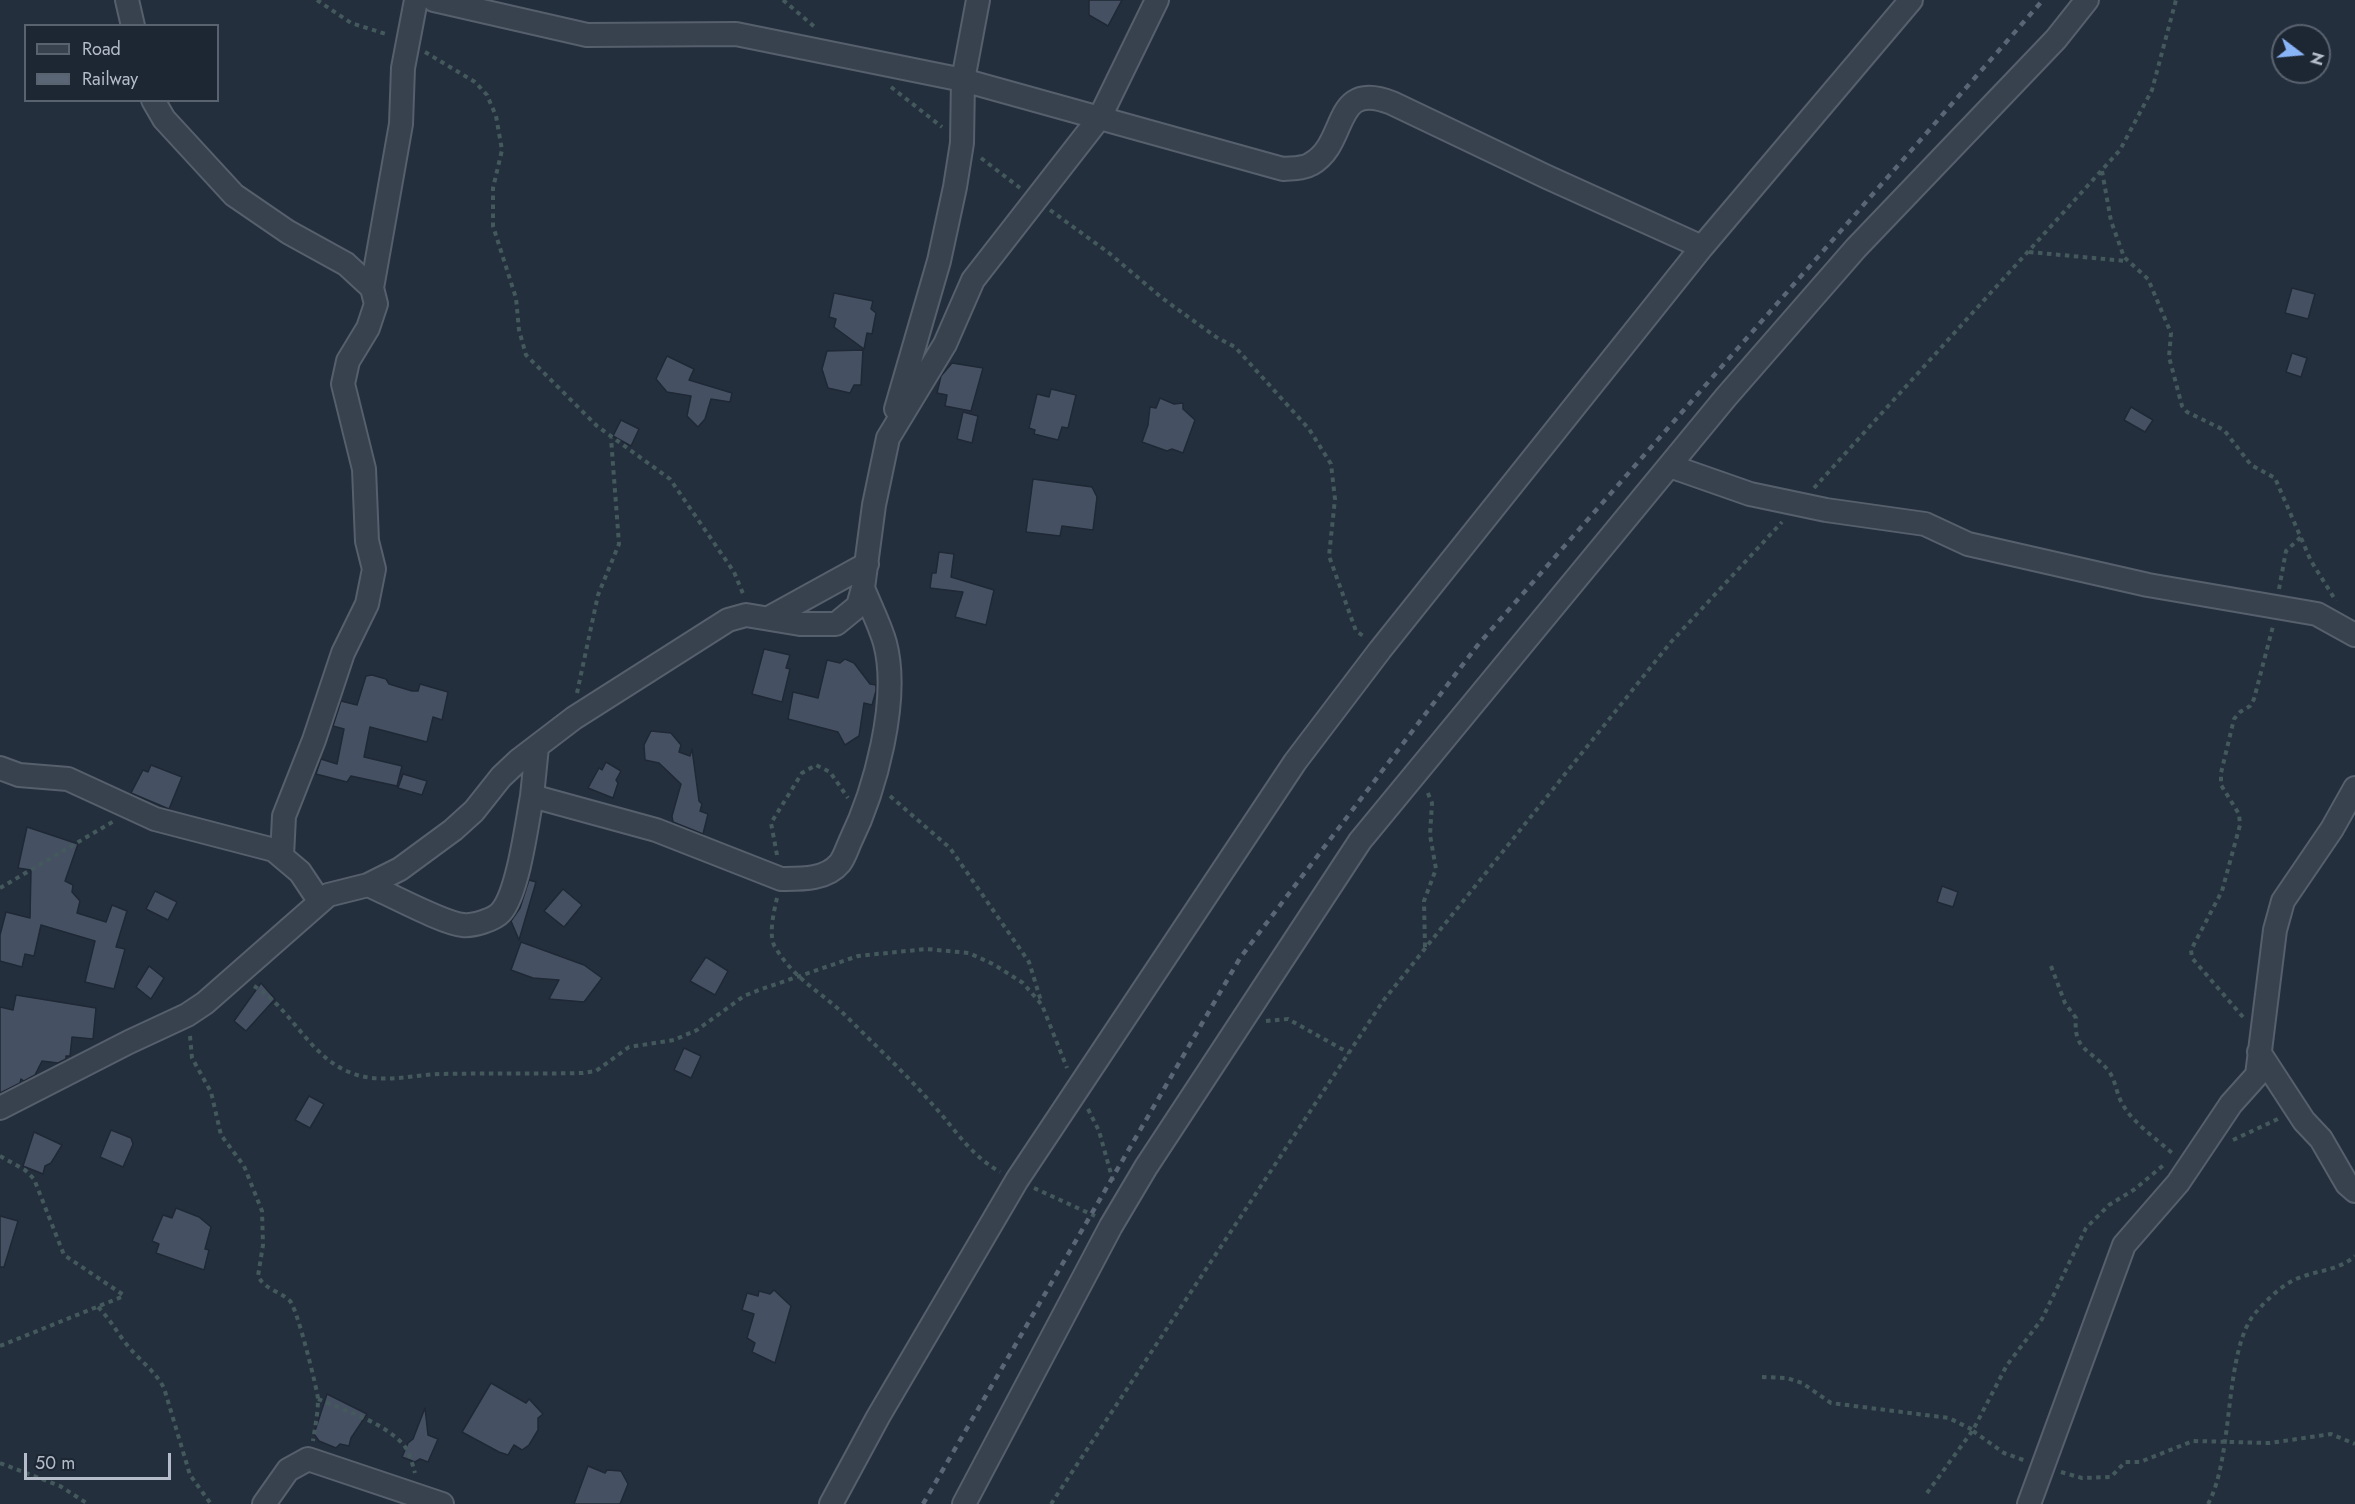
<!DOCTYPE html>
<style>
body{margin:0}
#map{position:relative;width:2355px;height:1504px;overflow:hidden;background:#242f3e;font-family:Jost,sans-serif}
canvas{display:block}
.legend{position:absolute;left:24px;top:24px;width:195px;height:78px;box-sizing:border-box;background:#1d2633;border:2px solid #59626f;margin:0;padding:8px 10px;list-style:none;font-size:18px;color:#b4bcc9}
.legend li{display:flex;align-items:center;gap:12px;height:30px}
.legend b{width:30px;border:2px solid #59626f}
.north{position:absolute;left:2271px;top:24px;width:60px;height:60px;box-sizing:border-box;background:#1d2633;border:2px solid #59626f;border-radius:50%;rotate:106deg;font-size:16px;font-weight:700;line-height:24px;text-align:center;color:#b4bcc9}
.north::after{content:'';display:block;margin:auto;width:21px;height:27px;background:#8ab4f8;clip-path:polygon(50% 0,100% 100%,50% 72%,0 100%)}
.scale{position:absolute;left:24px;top:1453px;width:147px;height:27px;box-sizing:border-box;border:3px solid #b4bcc9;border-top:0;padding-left:8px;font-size:18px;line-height:21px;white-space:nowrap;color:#b4bcc9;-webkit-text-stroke:4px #1d2633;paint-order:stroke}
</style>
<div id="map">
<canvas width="2355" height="1504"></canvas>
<ul class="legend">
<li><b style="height:8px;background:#38414e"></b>Road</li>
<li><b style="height:8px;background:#5a6575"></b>Railway</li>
</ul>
<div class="north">N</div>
<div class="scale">50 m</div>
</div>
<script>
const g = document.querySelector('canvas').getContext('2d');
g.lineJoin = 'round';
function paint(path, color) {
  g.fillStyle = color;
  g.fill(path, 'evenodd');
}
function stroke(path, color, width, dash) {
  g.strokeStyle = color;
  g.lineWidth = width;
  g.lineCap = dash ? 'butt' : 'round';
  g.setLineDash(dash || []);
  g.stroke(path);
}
const building = new Path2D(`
 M1089 0H1122L1108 26 1089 15Z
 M2292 288 2315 294 2308 319 2285 313Z
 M834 293 873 301 871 309 876 313 872 334 867 333 864 349 834 327 836 319 829 317Z
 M863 350 861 385H854L850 393 828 388 822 369 827 351Z
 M2292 353 2307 358 2301 377 2286 372Z
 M667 356 694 369 689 380 732 393 730 402 711 399 705 419 698 427 687 416 691 396 667 392 656 379Z
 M952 363 983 368 971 411 945 406 947 395 937 393 941 376Z
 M1051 389 1076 395 1068 428 1062 427 1058 440 1034 434 1035 430 1029 428 1037 394 1049 397Z
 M1160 398 1174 404 1183 403V409L1195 420 1183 453 1172 449 1167 451 1142 442 1148 425 1150 407 1156 408Z
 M2131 407 2153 420 2145 432 2124 420Z
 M963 412 978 416 972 443 957 439Z
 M621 420 639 429 631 446 613 436Z
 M1033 479 1092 487 1097 497 1093 530 1062 526 1060 536 1026 532Z
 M939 552 954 554 951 577 994 590 986 625 955 617 963 592 930 588 932 573H936Z
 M764 649 790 655 786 668 790 669 782 702 752 694Z
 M845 659 854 663 870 684 876 685V691L872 705 864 703 859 736 845 745 838 732 788 719 793 692 818 698 827 660 840 663Z
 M372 675 386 679 389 684 412 691H418L420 684 448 692 442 720 433 717 427 742 370 727 364 757 402 766 397 786 351 776 347 782 316 774 321 759 337 764 344 729 333 726 341 701 357 705 366 676Z
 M651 731 671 733 681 745 679 752 690 756 692 749 699 801 702 804 700 811 708 814 703 834 673 822 672 816 681 784 659 763 645 760 644 745Z
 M606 762 621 771 616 780 618 783 613 798 588 788 599 768 602 770Z
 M151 765 182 777 169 809 131 793 143 770 148 772Z
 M403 774 427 781 422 795 398 788Z
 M27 827 78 844 65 881 73 885 72 892 80 901 77 913 106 922 112 905 127 911 116 947 125 949 114 989 85 982 95 941 41 925 34 956 25 954 22 967 0 961V935L6 912 30 918 31 870 18 868Z
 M529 880 536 882 519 940 511 921 520 908Z
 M1942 886 1958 892 1953 907 1937 902Z
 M563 889 582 905 564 927 544 911Z
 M155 891 177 902 168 920 146 909Z
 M521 942 584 965 602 978 584 1002 549 999 559 980 533 978 511 970Z
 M706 957 728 971 715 995 690 981Z
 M149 966 164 978 151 999 136 987Z
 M261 983 275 999 246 1031 234 1021Z
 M16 995 96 1008 93 1039 72 1037 70 1056H66V1059L58 1063 42 1061 35 1075 24 1081 21 1079 20 1083 0 1093V1007L13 1010Z
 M684 1048 701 1056 691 1078 674 1070Z
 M309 1096 324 1104 310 1128 295 1120Z
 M111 1130 131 1138 133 1144 123 1167 100 1157Z
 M34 1132 62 1145 51 1163 45 1166 43 1174 23 1166Z
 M176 1208 199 1217 211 1227 205 1249 209 1250 204 1270 156 1253 159 1244 152 1241 163 1215 172 1218Z
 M0 1216 18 1221 4 1267H0Z
 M774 1290 791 1306 775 1363 752 1352 755 1343 747 1338 754 1314 742 1310 747 1293 758 1296 759 1291 770 1294Z
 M491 1383 526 1403 529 1399 543 1414 538 1418V1430L529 1445 522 1450 514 1445 508 1455 499 1452 462 1432Z
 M327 1394 367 1414 351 1438 349 1446 340 1444 336 1448 319 1441 314 1434Z
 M425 1408 428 1435 438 1439 428 1462 420 1459 415 1462 402 1457 408 1443 413 1439Z
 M588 1466 605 1473 607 1470 621 1471 628 1484 620 1504H574Z`);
const path = new Path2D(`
 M317 0 351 23 389 35
 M783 0 817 29
 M425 52 475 82 487 95 496 116 502 150 493 188V226L516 298 519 330 526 355 597 426 670 479 734 572 744 596
 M891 87 942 127
 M981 158 1020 188
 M2102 171 2111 221 2124 257 2148 279 2171 333 2169 357 2182 406 2187 412 2224 430 2251 465 2275 478 2311 561 2336 601
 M1050 210 1109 253 1162 298 1216 337 1235 347 1309 429 1331 464 1335 499 1329 556 1356 631 1365 637
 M2029 252 2126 261
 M1814 488 2120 150 2152 90 2176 0
 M2279 589 2286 551 2301 537
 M577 693 598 595 619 544 611 438
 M890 796 950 848 1029 962 1041 1001
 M777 855 771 823 802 773 816 765 830 772 848 798
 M0 888 114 821
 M777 898C774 911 768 936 775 947 796 982 824 993 850 1020 878 1048 907 1075 933 1105 957 1131 968 1153 1000 1172
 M1425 947 1424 901 1436 869 1430 835 1432 803 1427 791
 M2051 966 2065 1003 2076 1018C2073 1050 2090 1049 2108 1070 2116 1080 2116 1094 2123 1105 2134 1124 2157 1139 2173 1154
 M254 986C291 1008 309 1056 349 1072 379 1085 410 1075 440 1074 488 1073 536 1074 583 1073L596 1071 629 1047 674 1040 697 1030 744 996 759 990 858 956 926 949 969 953 993 964 1023 983 1042 1005 1067 1068
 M2243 1017 2192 958 2191 950 2222 891 2240 825 2239 814 2221 785V773L2234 719 2240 712 2250 706 2254 699 2273 626
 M1266 1021 1288 1019 1349 1053
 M190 1036 192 1058 211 1092 221 1135 244 1166 262 1211 263 1245 258 1276C265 1290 280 1291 290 1301 297 1308 317 1388 318 1399 318 1413 315 1427 313 1441
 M1088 1109 1099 1131 1113 1181
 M2233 1140 2280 1118
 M0 1156 25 1170 34 1179 64 1255 125 1296
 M1034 1188 1095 1216
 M98 1307C109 1318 115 1329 124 1341 136 1358 154 1369 164 1388L190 1475 211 1504
 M0 1346 124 1296
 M1762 1377 1787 1378 1802 1383 1831 1403 1949 1418 1973 1430
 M318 1399C346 1411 380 1421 402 1443 409 1450 412 1463 415 1473
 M1973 1431 2004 1453 2026 1461
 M0 1463 60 1486 88 1504
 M2061 1472 2082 1478 2111 1477 2125 1462H2140L2193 1441 2270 1443 2331 1434 2355 1444
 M1927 1493 1973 1430 2007 1365 2042 1319 2086 1228 2109 1205 2135 1189 2166 1163
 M1051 1504 1383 1001 1671 642 1782 522
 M2208 1504C2235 1455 2223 1347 2257 1311 2267 1300 2279 1288 2292 1281 2313 1270 2337 1272 2355 1256`);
const minor = new Path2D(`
 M127 0 133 26
 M434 0 587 35 736 34 963 80 1283 169C1292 168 1303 169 1311 164 1349 143 1331 79 1392 103L1547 177 1702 247
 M153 100 164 119 234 195 288 232 346 264 372 288 376 304 368 328 348 361 343 384 364 469 367 541 374 569 367 604 343 653 314 740 284 816 282 856
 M372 288 401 124 403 68 416 0
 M896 409 939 261 955 187 962 143 963 80 978 0
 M1670 466 1750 494 1826 510 1925 524 1968 544 2148 585 2317 614 2355 635
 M769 618 867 564
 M537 747 532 796 656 830 781 879C801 879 826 880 840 863 844 858 847 849 850 842 875 791 900 700 885 643 880 625 870 606 863 588
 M0 768 19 775 68 779 155 819 274 850 300 872 320 902
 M368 885C390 894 442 923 463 925 473 926 494 920 501 912 518 893 527 823 532 796
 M2259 1052 2304 1121 2321 1139 2347 1184 2355 1191
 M0 1108 129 1042 187 1015 205 1003 328 895 368 885 400 869 453 830 474 811 501 777 519 760 574 718 728 620 746 615 800 624H836L858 606 863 588 874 505 888 438 945 344 973 280 1100 117 1157 0
 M264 1504 288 1470 308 1459 442 1504
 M831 1504 878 1417 1017 1180 1295 762 1380 650 1702 247 1911 0
 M964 1504 1111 1226 1146 1167 1360 841 1726 397 1856 248 2056 39 2087 0
 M2029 1504 2124 1245 2178 1183 2231 1104 2257 1075 2275 930 2283 901 2332 829 2355 788`);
const rail = new Path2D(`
 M923 1504 1240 958 1477 646 2043 0`);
paint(building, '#455162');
stroke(building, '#1f2835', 1.5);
stroke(minor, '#565f6c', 26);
stroke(path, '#44595c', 4, [4.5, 4.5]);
stroke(minor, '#38414e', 22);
stroke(rail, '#5a6575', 4.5, [6, 6]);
</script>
